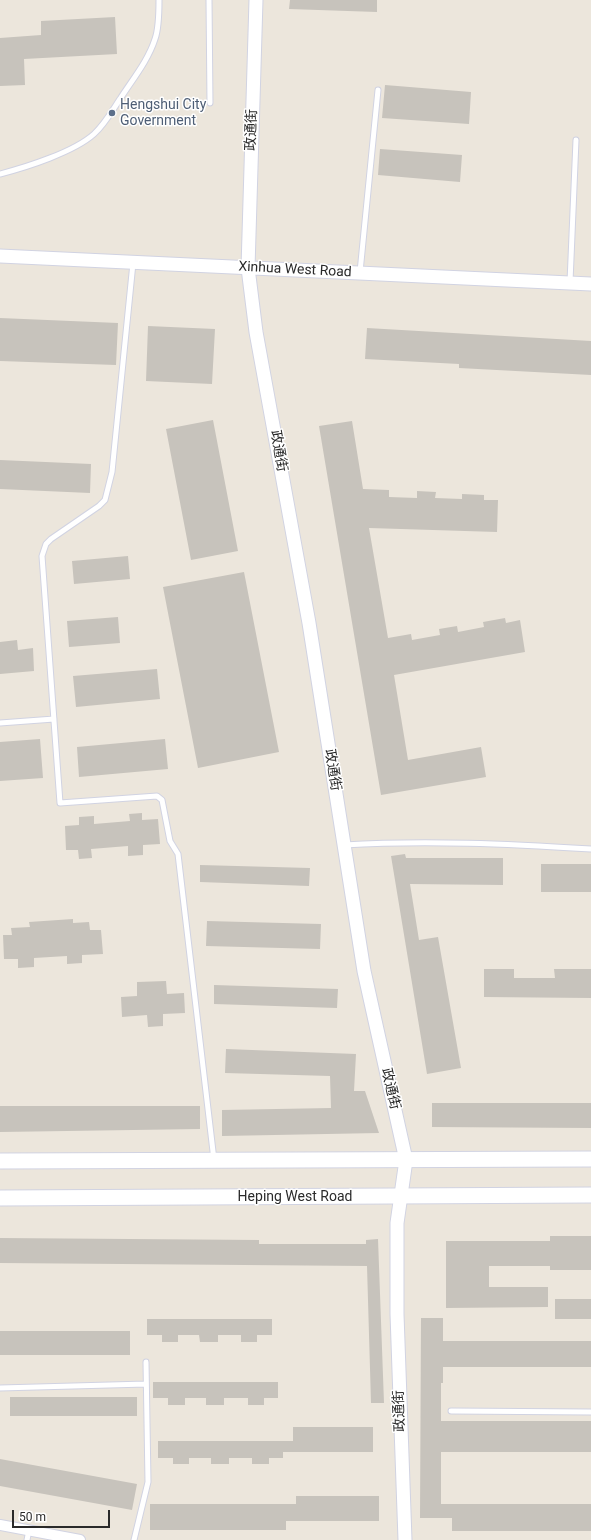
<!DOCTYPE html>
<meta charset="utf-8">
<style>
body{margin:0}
#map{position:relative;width:591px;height:1540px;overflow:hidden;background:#ece6dc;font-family:Roboto,sans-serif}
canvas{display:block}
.scale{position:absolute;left:12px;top:1510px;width:98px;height:18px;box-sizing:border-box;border:2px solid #2a2a2a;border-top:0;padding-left:5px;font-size:12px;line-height:14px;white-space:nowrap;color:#2a2a2a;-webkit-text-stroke:3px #fff;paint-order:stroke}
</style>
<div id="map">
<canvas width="591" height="1540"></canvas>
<div class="scale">50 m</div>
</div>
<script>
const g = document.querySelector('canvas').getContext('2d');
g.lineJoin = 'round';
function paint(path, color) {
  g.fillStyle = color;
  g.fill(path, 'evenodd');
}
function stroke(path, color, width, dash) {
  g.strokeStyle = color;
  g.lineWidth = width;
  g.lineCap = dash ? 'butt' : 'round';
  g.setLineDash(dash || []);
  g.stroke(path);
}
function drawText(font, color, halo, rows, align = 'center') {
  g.font = font + ' Roboto,"Noto Sans SC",sans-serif';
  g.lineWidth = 3;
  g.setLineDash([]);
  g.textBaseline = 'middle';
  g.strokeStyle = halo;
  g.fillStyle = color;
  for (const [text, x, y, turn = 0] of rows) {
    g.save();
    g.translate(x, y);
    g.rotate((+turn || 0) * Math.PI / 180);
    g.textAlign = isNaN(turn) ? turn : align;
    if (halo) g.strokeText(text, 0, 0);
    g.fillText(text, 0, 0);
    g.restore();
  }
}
const building = new Path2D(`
 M290 0H377V12L289 9Z
 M115 17 117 54 24 59 25 85 0 86V38L41 35V21Z
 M385 85 471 92 469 124 382 118Z
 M380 149 462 155 460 182 378 175Z
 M0 318 118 323 116 365 0 361Z
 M148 326 215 329 212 384 146 381Z
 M367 328 591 341V375L459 368V364L365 359Z
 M213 420 238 551 191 560 166 429Z
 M352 421 363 489 389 490V497L417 498V491L436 492 435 498 462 499V494L484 495V500H498L497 532 369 528 388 638 411 634 412 640 440 635 439 629 457 626 458 632 484 627 483 622 505 618 506 623 520 620 525 652 394 675 408 760 481 747 486 777 381 795 319 426Z
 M0 460 91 464 90 493 0 489Z
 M128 556 130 579 74 584 72 561Z
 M244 572 279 752 198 768 163 587Z
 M118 617 120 643 69 647 67 621Z
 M17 640 18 650 33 648 34 671 0 674V642Z
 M157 669 160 699 76 707 73 676Z
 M40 739 43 778 0 781V742Z
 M165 739 168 769 79 777 77 747Z
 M142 813V820L158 819 160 844 143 845V855L128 856V846L91 849 92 858 79 859 78 850H66L65 826 79 825V817L94 816V824L130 821 129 814Z
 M405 854 406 858H503V885L410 884 419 940 438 937 461 1068 427 1074 391 856Z
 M541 864H591V892H541Z
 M200 865 310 868 309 886 200 882Z
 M73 919V923L89 922 90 930H101L103 954 82 955V963L67 964V956L34 958V967L18 968V959H4L3 935H12L11 928 30 927 29 922Z
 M207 921 321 924 320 949 206 946Z
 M484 969H514V978H555L554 969H591V998L484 997Z
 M166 981 167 994 184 993 185 1013 163 1014V1026L148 1027 147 1015 122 1017 121 997 137 996V982Z
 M214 985 338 989 337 1008 214 1004Z
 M226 1049 356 1054 354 1091H365L379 1133 222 1136V1110L331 1108 330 1076 225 1073Z
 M432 1103H591V1128L432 1127Z
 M0 1106H200V1129L0 1132Z
 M550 1236H591V1270H550V1266H489V1287H548V1307L446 1308V1241H550Z
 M0 1238 259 1240V1244H366V1240L378 1239 384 1403H371L367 1266 0 1263Z
 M555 1299H591V1319H555Z
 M421 1318H443V1341H591V1367H443V1383H441V1421H591V1452H441V1504H591V1531H452V1518H420Z
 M147 1319H272V1335H257V1342H241V1335H218V1342H200L199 1335H178V1342H162V1335H147Z
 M0 1331H130V1355H0Z
 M153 1382H278V1398H264V1405H248V1398H224V1405H206V1398H185V1405H168V1398H153Z
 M10 1397H137V1416H10Z
 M293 1427H373V1452H283V1458H269V1464H252V1458H229V1464H211V1458H189V1464H173V1458H158V1441H293Z
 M0 1459 137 1484 132 1510 0 1486Z
 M296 1496H379V1521H286V1530H150V1504H296Z`);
const service = new Path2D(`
 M209 0 210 103
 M0 174C27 167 74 152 94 134 105 124 112 111 120 99 132 80 148 61 155 39 159 28 159 12 159 0
 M133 263 112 472 105 500 99 506 51 539 46 544 42 556 60 803 157 796 162 800 170 841 178 854 214 1160
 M360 272 378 90
 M570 282 576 140
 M0 723 54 719
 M344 845C427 840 509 844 591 849
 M0 1388 146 1384
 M451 1411 591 1412
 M27 1540 29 1530
 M134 1540 148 1482 146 1362`);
const minor = new Path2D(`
 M0 1525 80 1540`);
const tertiary = new Path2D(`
 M256 0 248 268 256 332 309 623 364 971 406 1160 397 1223V1314L405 1540
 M0 256 591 284`);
const secondary = new Path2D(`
 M0 1161 591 1159
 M0 1198 591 1195`);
const markers = [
 [112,113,4,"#5c6f8a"]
];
const serviceNames = [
 ["Hengshui City",120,105],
 ["Government",120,121]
];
const streetNames = [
 ["政通街",252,130,-88],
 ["Xinhua West Road",295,270,3],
 ["政通街",278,451,80],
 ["政通街",332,770,81],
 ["政通街",390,1089,77],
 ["Heping West Road",295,1197],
 ["政通街",400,1411,-92]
];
paint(building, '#c7c3bc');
stroke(service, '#d1d3e2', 7);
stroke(minor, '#d1d3e2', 12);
stroke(tertiary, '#d1d3e2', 15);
stroke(secondary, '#d1d3e2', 17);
stroke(service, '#fff', 5);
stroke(minor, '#fff', 10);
stroke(tertiary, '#fff', 13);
stroke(secondary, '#fff', 15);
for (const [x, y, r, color] of markers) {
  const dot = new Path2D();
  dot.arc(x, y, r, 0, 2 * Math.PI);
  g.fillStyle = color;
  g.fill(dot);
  stroke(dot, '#fff', 1.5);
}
drawText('14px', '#4e5e75', '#fff', serviceNames, 'left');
drawText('14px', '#2a2a2a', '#fff', streetNames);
</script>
